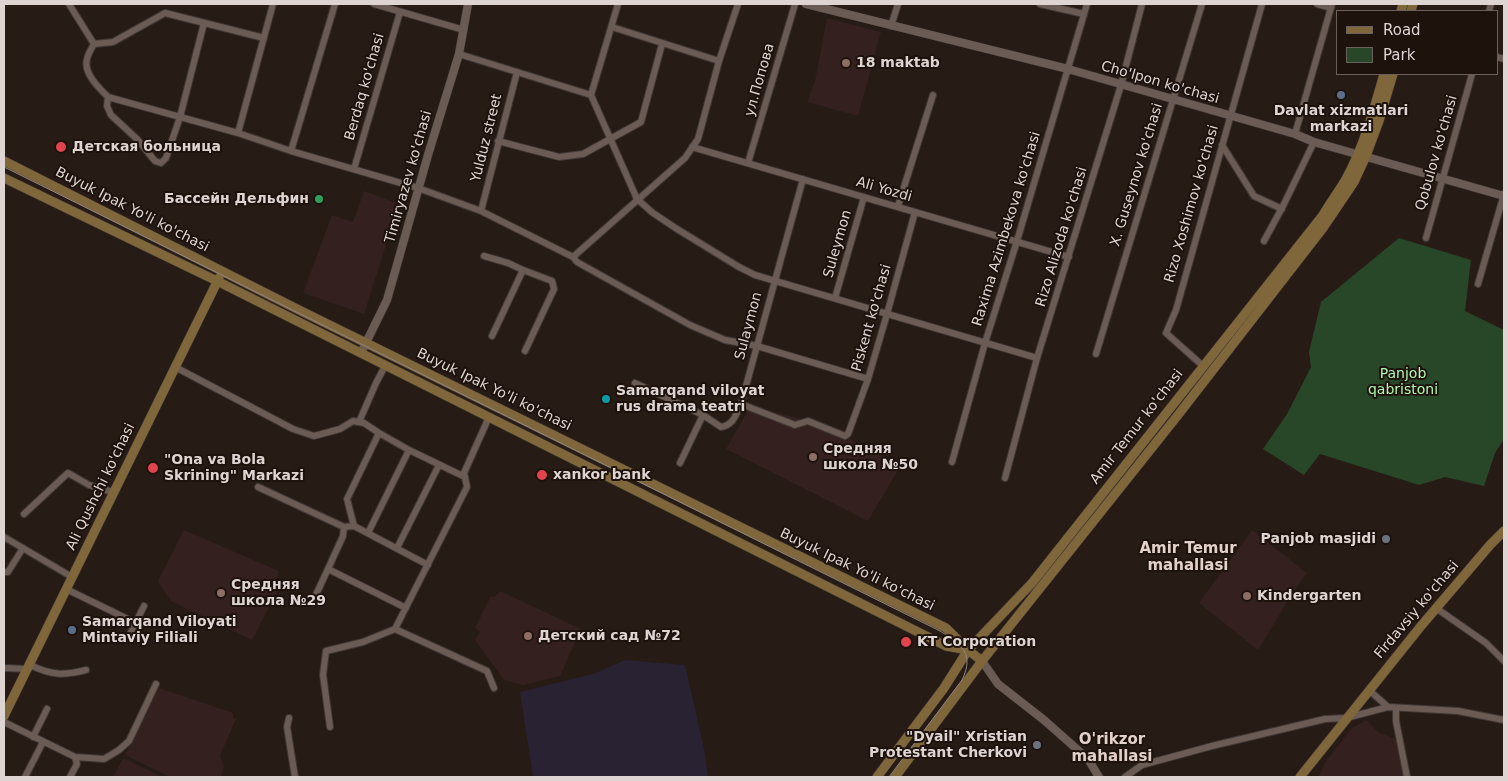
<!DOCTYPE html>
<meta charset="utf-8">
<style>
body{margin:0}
#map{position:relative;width:1508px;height:781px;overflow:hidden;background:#271b16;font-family:"DejaVu Sans",sans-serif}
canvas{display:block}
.frame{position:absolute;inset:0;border:5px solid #ded5d2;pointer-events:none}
.legend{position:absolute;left:1336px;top:10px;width:162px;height:65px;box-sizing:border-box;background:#1e120d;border:1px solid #6b605c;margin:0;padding:6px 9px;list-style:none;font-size:15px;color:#ded5d2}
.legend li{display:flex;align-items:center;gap:10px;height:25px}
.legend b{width:25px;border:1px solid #6b605c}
</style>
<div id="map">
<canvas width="1508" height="781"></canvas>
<div class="frame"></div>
<ul class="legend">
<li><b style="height:6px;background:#7f673b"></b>Road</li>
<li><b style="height:14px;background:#284728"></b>Park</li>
</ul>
</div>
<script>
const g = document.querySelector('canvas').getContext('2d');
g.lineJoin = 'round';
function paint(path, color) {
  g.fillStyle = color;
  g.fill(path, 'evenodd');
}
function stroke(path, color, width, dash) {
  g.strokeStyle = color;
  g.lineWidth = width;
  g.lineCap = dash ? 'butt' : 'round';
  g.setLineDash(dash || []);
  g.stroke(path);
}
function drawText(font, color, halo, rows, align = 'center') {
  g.font = font + ' "DejaVu Sans",sans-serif';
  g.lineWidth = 4;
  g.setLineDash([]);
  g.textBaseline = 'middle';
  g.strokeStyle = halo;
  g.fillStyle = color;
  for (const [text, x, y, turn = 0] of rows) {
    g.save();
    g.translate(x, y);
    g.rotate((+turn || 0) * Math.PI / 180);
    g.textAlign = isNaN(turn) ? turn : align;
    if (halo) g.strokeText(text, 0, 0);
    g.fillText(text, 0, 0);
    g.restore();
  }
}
const industrial = new Path2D(`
 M625 660 685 665 705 753 708 777H533L520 692 593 674Z`);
const education = new Path2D(`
 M827 18 881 32 858 116 807 102 815 81Z
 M364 191 399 204 364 314 303 293 332 215 353 222Z
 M750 407 815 422 901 465 868 521 726 449Z
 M184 530 279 571 276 580 281 584 252 640 171 601 158 581Z
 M1252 530 1307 573 1295 589 1258 650 1199 603Z
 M500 591 581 629 560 676 523 685 504 680 475 640 480 632 475 628 491 596 495 597Z
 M159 688 233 713V718L236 719 220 756 224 766 221 777H170L125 755Z
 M1366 720 1378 732 1398 740 1404 777H1318L1326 761 1352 728Z
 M123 758 163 777H113Z`);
const green = new Path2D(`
 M1399 238 1471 260 1465 311 1504 330V439L1495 453 1484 486 1445 477 1419 485 1320 454 1304 475 1263 449 1287 414 1311 367 1309 352 1321 302Z`);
const minor = new Path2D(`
 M69 4 94 44
 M374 4 464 30
 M1040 4 1084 14
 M1317 4 1331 8
 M1489 11 1491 4
 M891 26 898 4
 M612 27 719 61
 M94 44C91 49 88 54 87 59 83 73 99 88 108 97L238 133 291 151 418 188 481 211 573 257 577 262 690 325 725 340 757 346 868 379
 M94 44 113 42 165 13 264 38
 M459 54 591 95 637 199 653 213 677 229 739 267 755 275 1037 358
 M1497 57 1504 59
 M591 95 618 4
 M108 97 107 106 111 115 137 139 155 161 161 163 166 158 180 117 204 23
 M238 133 273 4
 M1295 134 1332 4
 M498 141 559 157 583 154 641 122 662 44
 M1222 145 1254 196 1282 209
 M692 147 1069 257
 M291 151 335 4
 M748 163 795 4
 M354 169 400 12
 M898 206 933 95
 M481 211 517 72
 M1426 238 1472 74
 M1264 241 1283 206 1314 142
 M484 256 508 263 523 270 492 336
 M573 257 685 158 698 139 719 61 738 4
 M523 270 552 281 554 289 525 351
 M1478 284 1504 194
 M835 298 864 197
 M1096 354 1202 4
 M1203 366 1166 333 1176 310 1262 4
 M175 367 293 429 314 436 340 429 353 421 364 423 379 433 347 499 354 526
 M635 383 703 415
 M741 404 795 425 808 421 845 436 848 434 868 379 887 314 915 212
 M359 422 376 383 385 366
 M379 433 409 450 465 477
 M952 462 985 343 1017 241 1087 4
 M680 463 703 415 721 427C734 425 736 414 741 404L803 179
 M1005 478 1037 358 1121 85 1142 4
 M258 487 344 527 354 526 428 565
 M24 514 68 473 89 485 113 492
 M344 527 343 536 328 569 406 608
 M368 533 409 450
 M4 537 72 577
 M397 548 439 465
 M4 572H8L23 548
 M66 589 136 623
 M313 601 328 569
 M1436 608 1486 643 1504 661
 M395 629 487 671 494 688
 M128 638 144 606
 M30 665C51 675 63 676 86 670
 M4 668 28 669
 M1370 691 1388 707
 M1396 708V721L1407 777
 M289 718 287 727 295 777
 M4 722 75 757 104 759 119 750 129 741 156 684
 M330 727 323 675 326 651 363 642 395 629 467 487 464 473 489 417
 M33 737 47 709
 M25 777 43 742
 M70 777 77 764 75 757
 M1125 777 1142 765 1212 746 1325 719 1346 718 1388 707 1458 711 1504 720`);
const tertiary = new Path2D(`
 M806 4 1068 69 1295 134 1314 142 1504 196
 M361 353 387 300 428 155 459 54 468 4
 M982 661 998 684 1044 720 1088 759 1099 777`);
const secondary = new Path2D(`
 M1401 11 1403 4
 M1411 11 1413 4
 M4 161 301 311 946 628 968 650 982 661
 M4 178 217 281 946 646 968 650
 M4 716 219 278
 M877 777 944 688 968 650 1032 583 1323 215C1330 203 1339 191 1346 179 1364 146 1374 109 1384 74
 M895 777 982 661 1178 415 1323 228 1354 182 1366 156 1379 121 1393 74
 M1300 777 1421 626 1490 545 1504 531`);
const tram = new Path2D(`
 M4 167 940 631C961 645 975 653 962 680L889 777`);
const markers = [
 [846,63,5,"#8d6e63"],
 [1341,95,5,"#5c6f8a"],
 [61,147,6,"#e0444e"],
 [319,199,5,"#2e9e5b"],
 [606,399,5,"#0f9aa8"],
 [813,457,5,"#8d6e63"],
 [153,468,6,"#e0444e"],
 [542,475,6,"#e0444e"],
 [1386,539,5,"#6b7280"],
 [221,593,5,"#8d6e63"],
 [1247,596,5,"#8d6e63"],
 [72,630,5,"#5c6f8a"],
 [528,636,5,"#8d6e63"],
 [906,642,6,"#e0444e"],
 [1037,745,5,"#6b7280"]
];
const poiNames = [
 ["18 maktab",856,63],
 ["Davlat xizmatlari",1341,111,"center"],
 ["markazi",1341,127,"center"],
 ["Детская больница",72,147],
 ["Бассейн Дельфин",309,199,"right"],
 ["Samarqand viloyat",616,391],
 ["rus drama teatri",616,407],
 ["Средняя",823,449],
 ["школа №50",823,465],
 ["\"Ona va Bola",164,460],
 ["Skrining\" Markazi",164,476],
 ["xankor bank",553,475],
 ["Panjob masjidi",1376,539,"right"],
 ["Средняя",231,585],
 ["школа №29",231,601],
 ["Kindergarten",1257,596],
 ["Samarqand Viloyati",82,622],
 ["Mintaviy Filiali",82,638],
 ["Детский сад №72",538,636],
 ["KT Corporation",917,642],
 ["\"Dyail\" Xristian",1027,737,"right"],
 ["Protestant Cherkovi",1027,753,"right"]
];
const streetNames = [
 ["ул.Попова",760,80,-74],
 ["Cho'lpon ko'chasi",1160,83,16],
 ["Berdaq ko'chasi",365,87,-74],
 ["Yulduz street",487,138,-76],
 ["Qobulov ko'chasi",1437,153,-74],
 ["X. Guseynov ko'chasi",1137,175,-73],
 ["Timiryazev ko'chasi",409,177,-74],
 ["Ali Yozdi",884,190,16],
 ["Rizo Xoshimov ko'chasi",1192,204,-74],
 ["Buyuk Ipak Yo'li ko'chasi",132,210,27],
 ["Raxima Azimbekova ko'chasi",1007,229,-73],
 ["Rizo Alizoda ko'chasi",1062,237,-73],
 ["Suleymon",838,244,-74],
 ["Piskent ko'chasi",872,318,-74],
 ["Sulaymon",749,326,-75],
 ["Buyuk Ipak Yo'li ko'chasi",494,390,26],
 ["Amir Temur ko'chasi",1137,427,-52],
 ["Ali Qushchi ko'chasi",101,487,-64],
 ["Buyuk Ipak Yo'li ko'chasi",857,570,26],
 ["Firdavsiy ko'chasi",1417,610,-50]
];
const parkNames = [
 ["Panjob",1403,374],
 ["qabristoni",1403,390]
];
const neighbourhoodNames = [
 ["Amir Temur",1188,549],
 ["mahallasi",1188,566],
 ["O'rikzor",1112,740],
 ["mahallasi",1112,757]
];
paint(industrial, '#282232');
paint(education, '#33201f');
paint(green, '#284728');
stroke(minor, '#413835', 8);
stroke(tertiary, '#413835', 9);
stroke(secondary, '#413835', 10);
stroke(minor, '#6a5b55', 6);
stroke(tertiary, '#6a5b55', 8);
stroke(secondary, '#7f673b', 9);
stroke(tram, '#908682', 1);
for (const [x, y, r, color] of markers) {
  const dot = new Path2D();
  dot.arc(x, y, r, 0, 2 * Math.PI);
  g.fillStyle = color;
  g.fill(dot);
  stroke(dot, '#1e120d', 2);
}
drawText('bold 14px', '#ded5d2', '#1e120d', poiNames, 'left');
drawText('14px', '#ded5d2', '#1e120d', streetNames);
drawText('14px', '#b0f7b0', '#1e120d', parkNames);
drawText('bold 15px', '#e3d2cb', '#1e120d', neighbourhoodNames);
</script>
